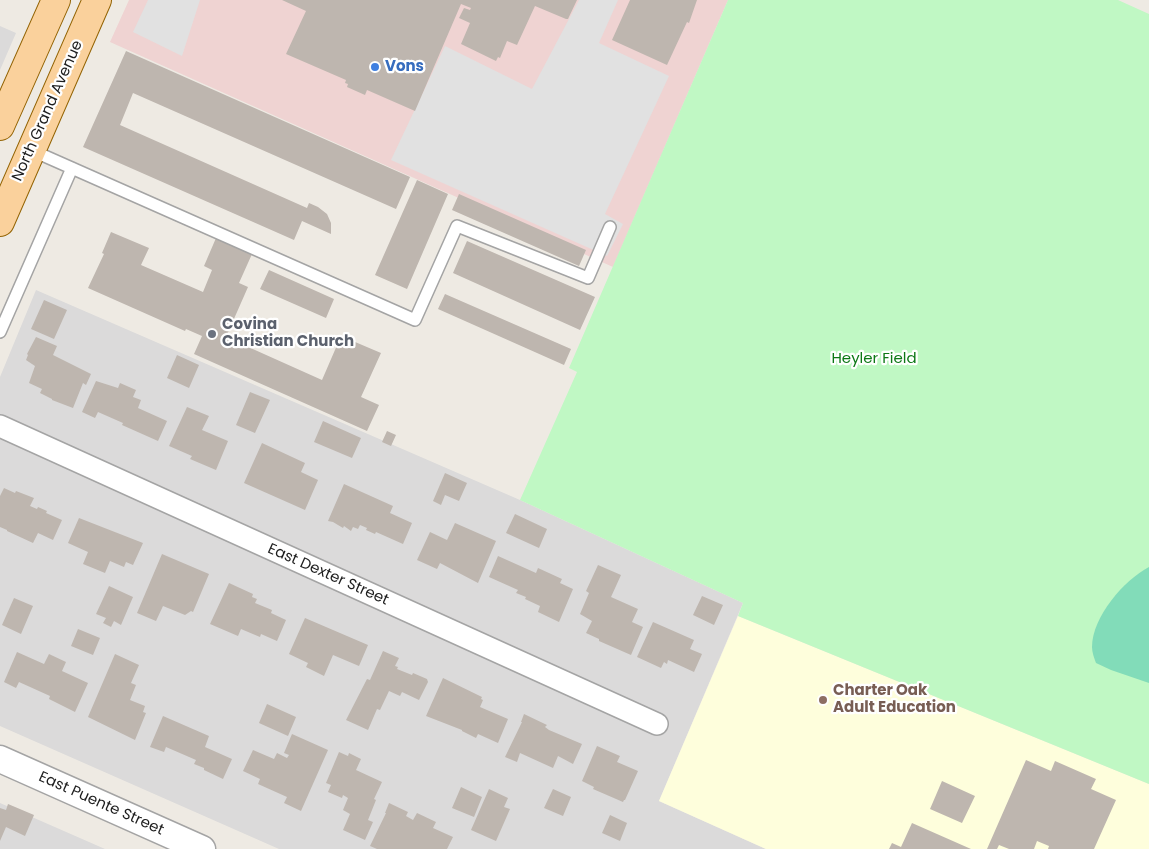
<!DOCTYPE html>
<style>
body{margin:0}
canvas{display:block;background:#eeeae3}
</style>
<canvas width="1149" height="849"></canvas>
<script>
const g = document.querySelector('canvas').getContext('2d');
g.lineJoin = 'round';
function paint(path, color) {
  g.fillStyle = color;
  g.fill(path, 'evenodd');
}
function stroke(path, color, width, dash) {
  g.strokeStyle = color;
  g.lineWidth = width;
  g.lineCap = dash ? 'butt' : 'round';
  g.setLineDash(dash || []);
  g.stroke(path);
}
function drawText(font, color, halo, rows, align = 'center') {
  g.font = font + ' Poppins,sans-serif';
  g.lineWidth = 4.5;
  g.setLineDash([]);
  g.textBaseline = 'middle';
  g.strokeStyle = halo;
  g.fillStyle = color;
  for (const [text, x, y, turn = 0] of rows) {
    g.save();
    g.translate(x, y);
    g.rotate((+turn || 0) * Math.PI / 180);
    g.textAlign = isNaN(turn) ? turn : align;
    if (halo) g.strokeText(text, 0, 0);
    g.fillText(text, 0, 0);
    g.restore();
  }
}
const residential = new Path2D(`
 M0 26 16 33 0 70Z
 M36 290 520 500 743 603 659 801 766 849H279L0 726V377Z
 M0 803 105 849H0Z`);
const commercial = new Path2D(`
 M129 0H728L613 267 110 42Z`);
const education = new Path2D(`
 M738 616 1149 784V849H766L659 801Z`);
const park = new Path2D(`
 M728 0H1118L1149 14V784L738 616 743 603 520 500 577 372 569 368Z`);
const pitch = new Path2D(`
 M1149 567V683L1111 670 1096 663C1094 658 1092 652 1092 647 1092 617 1124 580 1149 567Z`);
const parking = new Path2D(`
 M148 0H200L182 56 133 32Z
 M579 0H618L599 43 669 76 605 214 623 224 607 256 391 160 445 46 532 89Z`);
const building = new Path2D(`
 M282 0H577L568 19H566L535 6 517 45 507 41 500 58 498 57 496 61 461 44 470 23 459 18 464 8 470 10 471 8 461 4 415 111 367 90 365 95 347 87 348 84 345 83 346 80 286 54 306 11Z
 M630 0H697L689 23 687 22 667 65 612 40Z
 M126 51 410 177 396 209 133 93 120 125 307 208 309 203 318 207 327 214 331 223V234L302 221 294 240 83 147Z
 M417 180 448 194 407 289 375 275Z
 M459 194 586 250 579 266 452 210Z
 M111 232 149 248 141 265 203 292 212 270 204 266 216 238 252 254 239 283 248 287 226 337 322 380 341 336 381 353 361 397 379 405 367 431 194 354 202 336 186 329 185 331 88 288 104 254 102 253Z
 M467 241 595 297 580 330 453 273Z
 M269 270 334 299 326 318 260 289Z
 M445 294 571 349 564 365 438 309Z
 M44 300 67 310 54 339 31 329Z
 M36 337 57 346 53 355 91 374 86 385 83 383 73 408 52 400V399L40 393 42 389 29 383 35 366 26 360 28 355 27 354Z
 M177 355 199 365 189 388 167 378Z
 M96 381 118 388 120 383 136 390 133 397 141 400 138 408 167 421 158 441 122 425 123 423 98 412 95 418 82 412Z
 M250 392 270 400 255 433 236 425Z
 M187 407 209 416 202 430 228 441 216 470 190 459 192 456 169 446Z
 M323 421 361 438 352 458 314 442Z
 M387 431 396 435 391 446 382 442Z
 M262 443 305 463 301 472 318 480 305 510 244 483Z
 M445 473 467 483 459 501 445 495 441 505 433 501Z
 M344 484 393 506 390 513 412 523 403 544 376 532 375 534 366 530 367 528 360 525 358 529 353 527 351 531 344 526 343 528 333 522 328 521Z
 M4 488 15 493 16 491 34 498 30 506 37 509 38 507 47 511 46 513 62 520 53 540 38 533 33 543 7 531V530L0 527V496Z
 M515 514 547 529 539 548 506 533Z
 M79 518 143 543 133 565 126 562 124 567 110 561 105 573 83 564 88 552 68 543Z
 M455 523 496 541 478 583 440 563 437 569 417 560 430 532 447 540Z
 M162 554 209 574 193 612 191 611 185 615 163 606 156 621 137 613Z
 M498 556 536 573 538 568 562 579 560 583 573 589 559 622 538 612 540 606 525 599 526 597 516 593 518 590 489 577Z
 M598 565 621 575 611 597 638 609 632 622 643 627 631 655 599 641V639L586 633 592 621 580 614 589 593 586 591Z
 M229 583 253 594 252 597 257 599 255 603 272 610 271 613 286 620 277 641 261 634 260 637 241 629 238 636 210 624Z
 M109 586 133 597 121 625 114 621 111 627 103 623 106 618 96 614Z
 M702 596 723 605 714 625 693 615Z
 M14 598 33 606 21 634 2 625Z
 M305 618 368 645 359 666 333 655 324 676 306 667 308 663 289 654Z
 M653 622 694 640 690 649 702 654 694 672 668 660 667 664 664 662 661 668 637 657Z
 M78 629 100 638 93 655 71 646Z
 M383 651 399 658 395 666 398 667 397 669 412 675 413 673 427 679 428 682 419 700 402 692 400 696 389 691 380 710 377 709 368 730 346 720 367 679 370 680Z
 M17 652 44 664 49 654 66 662 62 671 88 683 75 712 49 699 50 696 19 682 16 688 4 682Z
 M115 654 139 665 131 683 136 685 130 700 145 706 143 712 146 713 135 740 88 717Z
 M443 678 482 697 481 699 483 700 480 707 508 719 498 743 478 734 476 738 462 731V730L426 716Z
 M267 704 296 717 288 736 259 723Z
 M524 714 547 725 545 727 549 730 582 744 573 764 558 756 553 768 520 753 517 762 505 757 522 722H521Z
 M163 716 209 736 205 747 232 759 223 779 204 770V768L194 764 196 760 166 747 164 752 150 747Z
 M292 734 328 750 301 811 284 803 287 797 258 784 260 779 243 771 253 750 274 759 277 753 287 758 289 755 284 753Z
 M597 746 620 756 617 762 638 771 625 800H624L623 802 593 789 594 787 582 781Z
 M339 752 348 756 349 753 361 759 356 770 382 782 374 799 376 800 368 820 373 822 365 840 343 830 350 814 343 810 348 798 343 795 342 798 328 792 331 785 326 783Z
 M1026 760 1051 771 1055 761 1096 779 1091 789 1116 800 1094 849H1048L1049 846 1037 841 1034 849H1009L999 845 997 849H987Z
 M942 781 975 796 962 823 930 809Z
 M461 787 482 797 474 817 452 808Z
 M489 789 508 798 504 807 510 809 496 841 471 830Z
 M553 789 571 797 563 816 544 808Z
 M389 803 408 812 406 816 413 820 417 813 436 822 433 828 453 837 447 849H377L370 846 386 813H385Z
 M8 804 34 815 25 836 6 827 0 841V808L6 810Z
 M610 815 627 823 620 841 602 833Z
 M912 823 971 849H889L892 843 901 847Z`);
const service = new Path2D(`
 M31 150 415 320 457 226 588 278 610 227
 M0 332 72 168`);
const minor = new Path2D(`
 M0 426 657 724`);
const tertiary = new Path2D(`
 M0 759 202 849`);
const primary = new Path2D(`
 M0 126 56 0
 M0 222 97 0`);
const markers = [
 [375,67,5,"#3f7fe0"],
 [212,334,5,"#6b7280"],
 [823,700,5,"#8d6e63"]
];
const shopNames = [
 ["Vons",385,67]
];
const streetNames = [
 ["North Grand Avenue",48,111,-66],
 ["East Dexter Street",328,575,24],
 ["East Puente Street",101,804,24]
];
const worshipNames = [
 ["Covina",222,325],
 ["Christian Church",222,342]
];
const parkNames = [
 ["Heyler Field",874,359]
];
const educationNames = [
 ["Charter Oak",833,691],
 ["Adult Education",833,708]
];
paint(residential, '#dbdada');
paint(commercial, '#efd3d2');
paint(education, '#fefedc');
paint(park, '#c0f8c4');
paint(pitch, '#82dcb9');
paint(parking, '#e1e1e1');
paint(building, '#beb6af');
stroke(service, '#a4a4a4', 14);
stroke(minor, '#a4a4a4', 24);
stroke(tertiary, '#a4a4a4', 29);
stroke(primary, '#936303', 30);
stroke(service, '#fff', 11);
stroke(minor, '#fff', 21);
stroke(tertiary, '#fff', 26);
stroke(primary, '#fad19c', 28);
for (const [x, y, r, color] of markers) {
  const dot = new Path2D();
  dot.arc(x, y, r, 0, 2 * Math.PI);
  g.fillStyle = color;
  g.fill(dot);
  stroke(dot, '#fff', 2);
}
drawText('bold 15px', '#366cbe', '#fff', shopNames, 'left');
drawText('15px', '#1d1d1d', '#fff', streetNames);
drawText('bold 15px', '#5b616d', '#fff', worshipNames, 'left');
drawText('15px', '#0d7816', '#fff', parkNames);
drawText('bold 15px', '#785e54', '#fff', educationNames, 'left');
</script>
